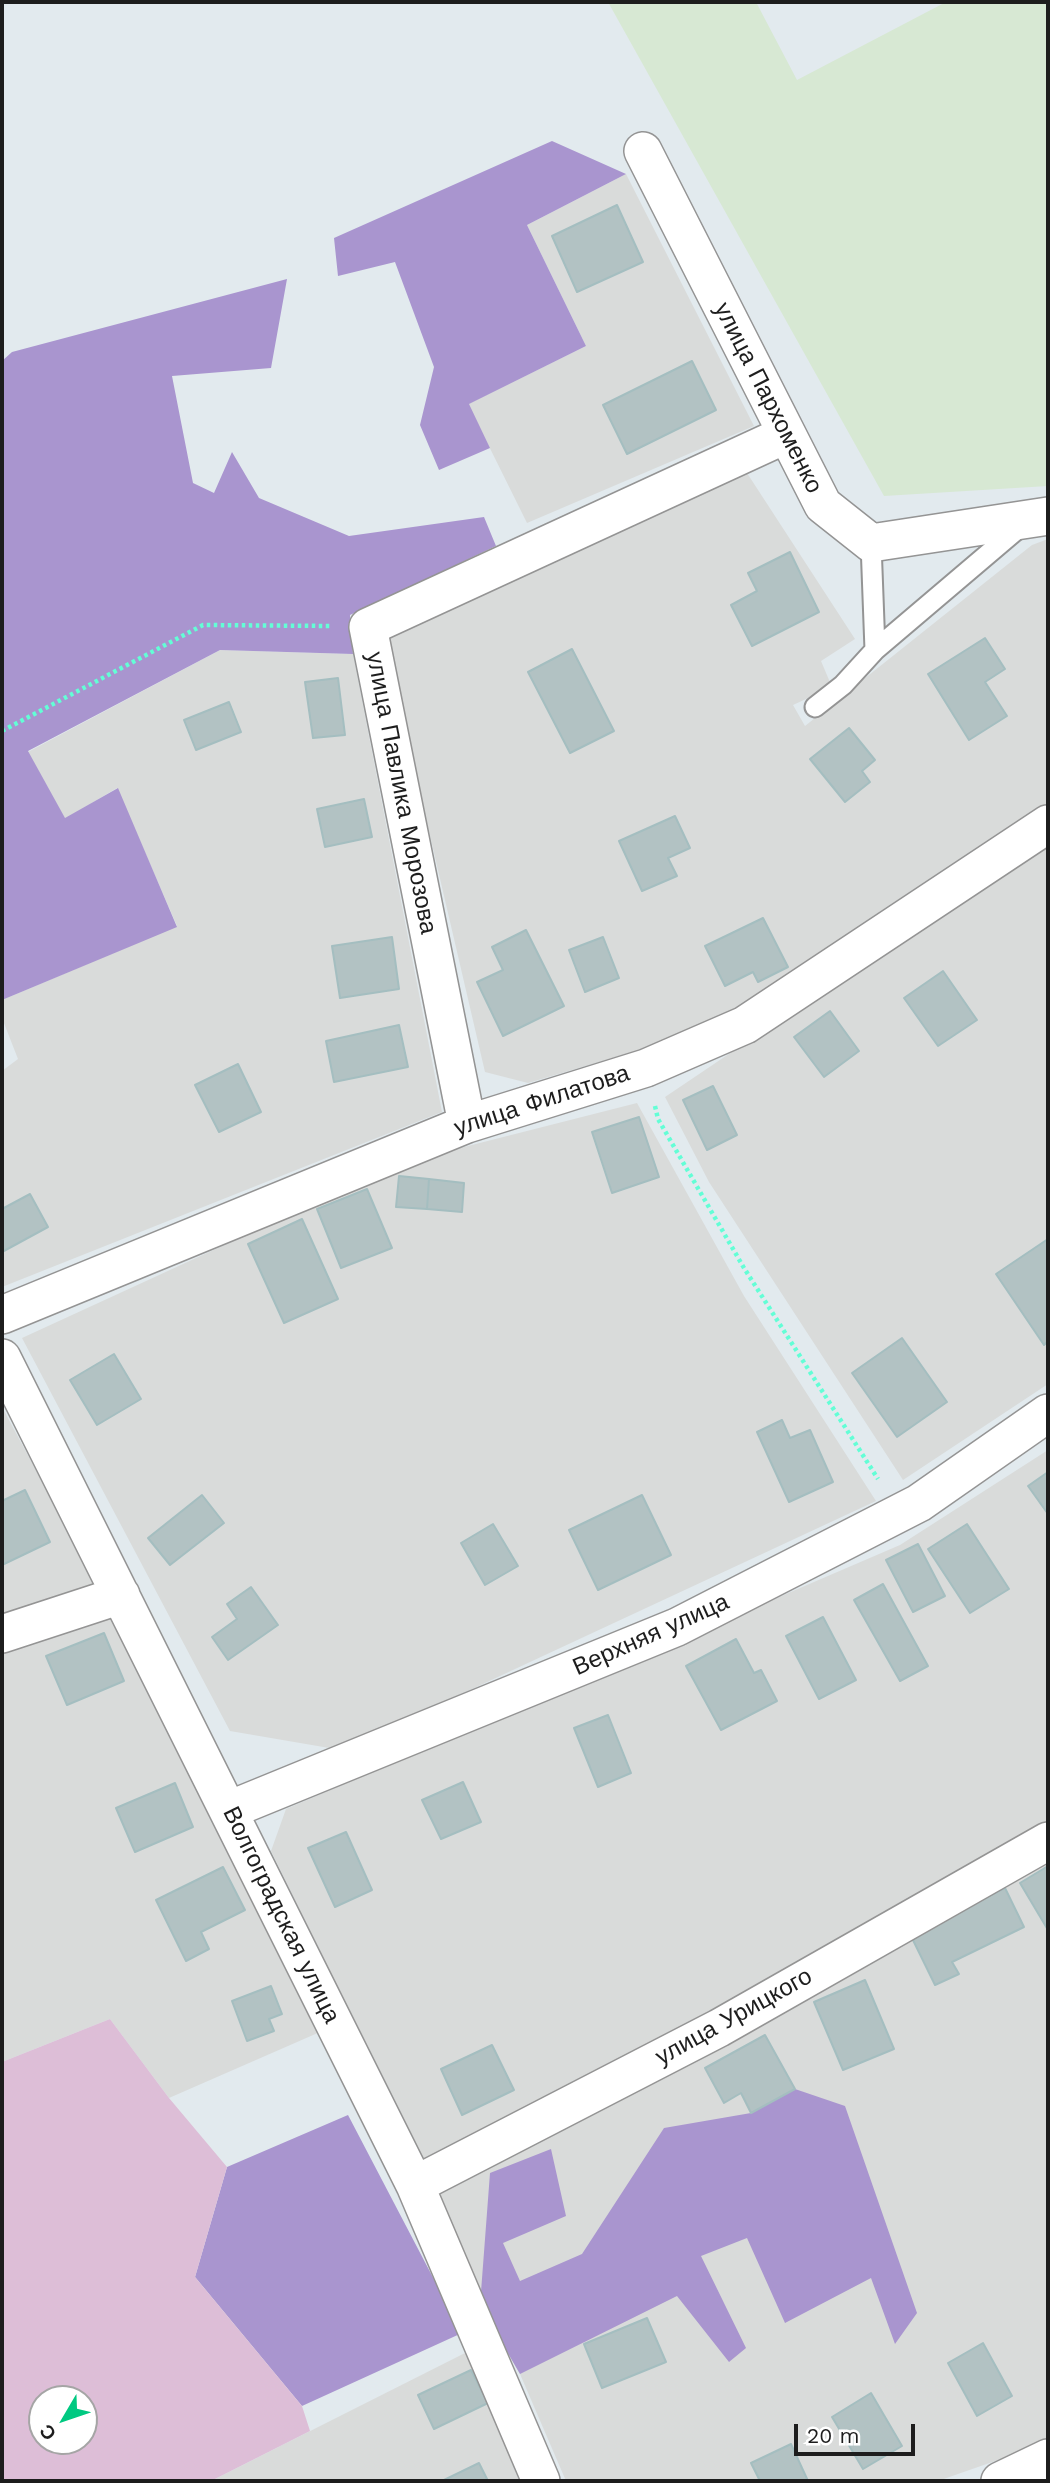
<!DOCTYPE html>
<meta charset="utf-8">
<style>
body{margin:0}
#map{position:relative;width:1050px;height:2483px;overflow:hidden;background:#e2eaee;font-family:"Work Sans",sans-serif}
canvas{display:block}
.frame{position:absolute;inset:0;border:4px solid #1d1d1d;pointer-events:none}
.north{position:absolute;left:28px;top:2385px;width:70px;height:70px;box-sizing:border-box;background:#fff;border:2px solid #a5a5a5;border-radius:50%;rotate:231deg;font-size:19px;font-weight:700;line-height:28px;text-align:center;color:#1d1d1d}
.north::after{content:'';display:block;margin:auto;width:24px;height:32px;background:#00c981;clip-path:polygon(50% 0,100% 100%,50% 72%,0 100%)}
.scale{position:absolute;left:794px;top:2424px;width:121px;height:32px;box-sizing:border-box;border:4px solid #1d1d1d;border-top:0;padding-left:9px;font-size:21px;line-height:24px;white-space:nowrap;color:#1d1d1d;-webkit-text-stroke:5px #fff;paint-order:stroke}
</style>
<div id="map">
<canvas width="1050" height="2483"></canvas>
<div class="frame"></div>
<div class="north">С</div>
<div class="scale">20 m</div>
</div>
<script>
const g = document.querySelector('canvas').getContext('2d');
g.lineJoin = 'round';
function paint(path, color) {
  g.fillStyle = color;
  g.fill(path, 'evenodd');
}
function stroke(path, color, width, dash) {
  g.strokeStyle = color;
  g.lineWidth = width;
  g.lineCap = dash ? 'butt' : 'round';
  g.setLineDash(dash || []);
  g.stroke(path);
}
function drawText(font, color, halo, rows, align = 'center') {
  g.font = font + ' "Work Sans",sans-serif';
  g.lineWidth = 5;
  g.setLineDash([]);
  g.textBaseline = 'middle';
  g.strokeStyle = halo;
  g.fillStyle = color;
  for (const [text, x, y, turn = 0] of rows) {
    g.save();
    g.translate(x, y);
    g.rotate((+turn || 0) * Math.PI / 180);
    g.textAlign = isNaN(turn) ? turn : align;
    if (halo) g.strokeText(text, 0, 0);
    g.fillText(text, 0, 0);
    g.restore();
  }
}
const residential = new Path2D(`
 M626 174 754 426 527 523 468 404 586 346 527 225Z
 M747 473 855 639 821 661 832 687 793 705 805 726 1032 545 1048 539V809L761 1014 528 1083 485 1072 384 638Z
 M220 650 353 654 442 1112 2 1287V1071L18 1059 2 1018V1000L177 926 117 788 65 819 28 752Z
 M1048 839V1384L903 1480 709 1182 665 1097Z
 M637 1103 744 1296 876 1501 341 1750 230 1731 22 1338 405 1162Z
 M2 1407 97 1584 2 1615Z
 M1048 1450V1826L425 2166 271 1851 286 1809 900 1545Z
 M114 1617 320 2032 169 2098 110 2019 2 2062V1652Z
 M1048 1857V2437L1018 2453 938 2481H566L520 2374 480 2305 436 2191Z
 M469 2351 519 2481H211Z`);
const industrial = new Path2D(`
 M608 2H756L797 80 946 2H1048V486L884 496Z`);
const forest = new Path2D(`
 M552 141 626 174 527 225 586 346 469 404 490 448 439 470 420 425 434 367 395 262 338 276 334 238Z
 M287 279 271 368 172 376 193 483 214 493 232 452 259 498 349 536 484 517 496 546 350 615 353 654 220 650 28 751 65 818 118 788 177 927 2 1000V361L12 352Z
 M795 2089 845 2106 917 2313 895 2344 871 2278 785 2323 747 2238 701 2256 746 2348 729 2362 677 2296 520 2374 480 2305 490 2173 551 2149 566 2216 503 2243 520 2281 582 2254 664 2128 751 2113Z
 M348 2115 462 2333 302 2406 195 2277 227 2167Z`);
const wetland = new Path2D(`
 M110 2019 169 2098 227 2167 195 2277 302 2406 310 2431 211 2481H2V2062ZM42 2399H84V2441H42Z`);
const building = new Path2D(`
 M617 205 643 262 577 292 552 236Z
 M692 361 716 410 627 454 603 405Z
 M790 552 819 612 752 646 731 605 757 591 748 573Z
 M985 638 1005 669 985 682 1007 716 969 740 928 674Z
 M572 649 614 731 570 753 528 672Z
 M338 678 345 735 313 738 305 682Z
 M229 702 241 732 196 750 184 720Z
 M849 728 875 760 862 771 870 782 845 802 810 759Z
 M364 799 372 837 325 847 317 809Z
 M675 816 690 848 668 858 677 876 642 891 619 841Z
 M763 918 788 967 758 982 753 972 725 986 705 946Z
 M526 930 564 1006 503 1036 477 982 503 970 492 947Z
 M392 937 399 989 340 998 332 946Z
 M603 937 619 978 585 992 569 950Z
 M943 971 977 1020 938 1046 904 998Z
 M830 1011 859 1051 824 1077 794 1037Z
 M399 1025 408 1067 334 1082 326 1041Z
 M238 1064 261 1112 219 1132 195 1085Z
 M713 1086 737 1135 707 1150 683 1100Z
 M639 1117 659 1177 612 1193 592 1132Z
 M399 1176 429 1179 427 1209 396 1207Z
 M429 1179 464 1183 462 1212 427 1209Z
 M367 1189 392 1248 341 1268 317 1209Z
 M30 1194 48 1227 2 1252V1209Z
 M302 1219 338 1299 284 1323 248 1244Z
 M1048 1239V1341L1044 1345 996 1274Z
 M902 1338 947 1402 897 1437 852 1373Z
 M114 1354 141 1399 97 1425 70 1380Z
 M782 1420 790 1438 810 1430 833 1482 789 1502 757 1432Z
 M1048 1472V1514L1028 1486Z
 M25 1490 50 1542 2 1565V1501Z
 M202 1495 224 1523 170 1565 148 1538Z
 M642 1495 671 1555 598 1590 569 1530Z
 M493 1524 518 1566 485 1585 461 1543Z
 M967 1524 1009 1589 970 1613 928 1549Z
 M918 1544 945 1596 913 1612 886 1560Z
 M883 1584 928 1666 900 1681 854 1600Z
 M251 1587 278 1625 228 1660 212 1637 237 1619 227 1604Z
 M823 1617 856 1680 819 1699 786 1636Z
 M104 1633 124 1681 67 1705 46 1656Z
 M736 1639 754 1673 761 1670 777 1701 721 1730 686 1666Z
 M608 1715 631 1773 598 1787 574 1728Z
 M463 1782 481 1822 441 1839 422 1800Z
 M175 1783 193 1827 135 1852 116 1808Z
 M346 1832 372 1890 335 1907 308 1848Z
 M1048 1866V1930L1020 1883Z
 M223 1867 245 1910 201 1932 209 1949 186 1961 156 1900Z
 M1005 1888 1024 1927 952 1962 959 1974 935 1985 910 1934Z
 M865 1980 894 2049 843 2070 814 2002Z
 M271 1986 282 2014 269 2019 274 2031 247 2041 232 2001Z
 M765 2035 795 2089 751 2113 741 2093 724 2103 705 2068Z
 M492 2045 514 2090 462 2115 441 2069Z
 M647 2318 666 2362 602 2388 584 2344Z
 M983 2343 1012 2396 977 2416 948 2363Z
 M471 2370 488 2403 434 2429 418 2395Z
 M871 2393 902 2446 863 2469 832 2417Z
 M791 2444 808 2481H760L751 2463Z
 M479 2463 488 2481H442Z`);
const path = new Path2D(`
 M2 731 203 625 332 626
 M655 1106 658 1119 744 1268 878 1479`);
const lane = new Path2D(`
 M875 650 1021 526
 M815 707 843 685 875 650 871 543`);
const street = new Path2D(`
 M643 151 823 505 871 543 1048 516
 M467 1124 368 627 787 434
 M2 1315 467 1124 646 1068 745 1025 1048 824
 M2 1358 415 2185 541 2481
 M2 1634 121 1595
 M229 1810 677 1627 919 1503 1048 1413
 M415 2185 719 2028 1048 1841
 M1000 2481 1048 2458`);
const streetNames = [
 ["улица Пархоменко",768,398,63],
 ["улица Павлика Морозова",401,793,79],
 ["улица Филатова",542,1101,-18],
 ["Верхняя улица",651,1635,-24],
 ["Волгоградская улица",281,1915,64],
 ["улица Урицкого",734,2017,-29]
];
paint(residential, '#d9dbda');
paint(industrial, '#d7e8d3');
paint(forest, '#a995cf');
paint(wetland, '#ddbed7');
paint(building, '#b2c2c3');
stroke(building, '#a4bec0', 2);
stroke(lane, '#949494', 23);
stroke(street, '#949494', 40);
stroke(path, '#63fed6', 4.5, [3.5, 3.5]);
stroke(lane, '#fff', 19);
stroke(street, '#fff', 37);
drawText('24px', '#1d1d1d', '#fff', streetNames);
</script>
